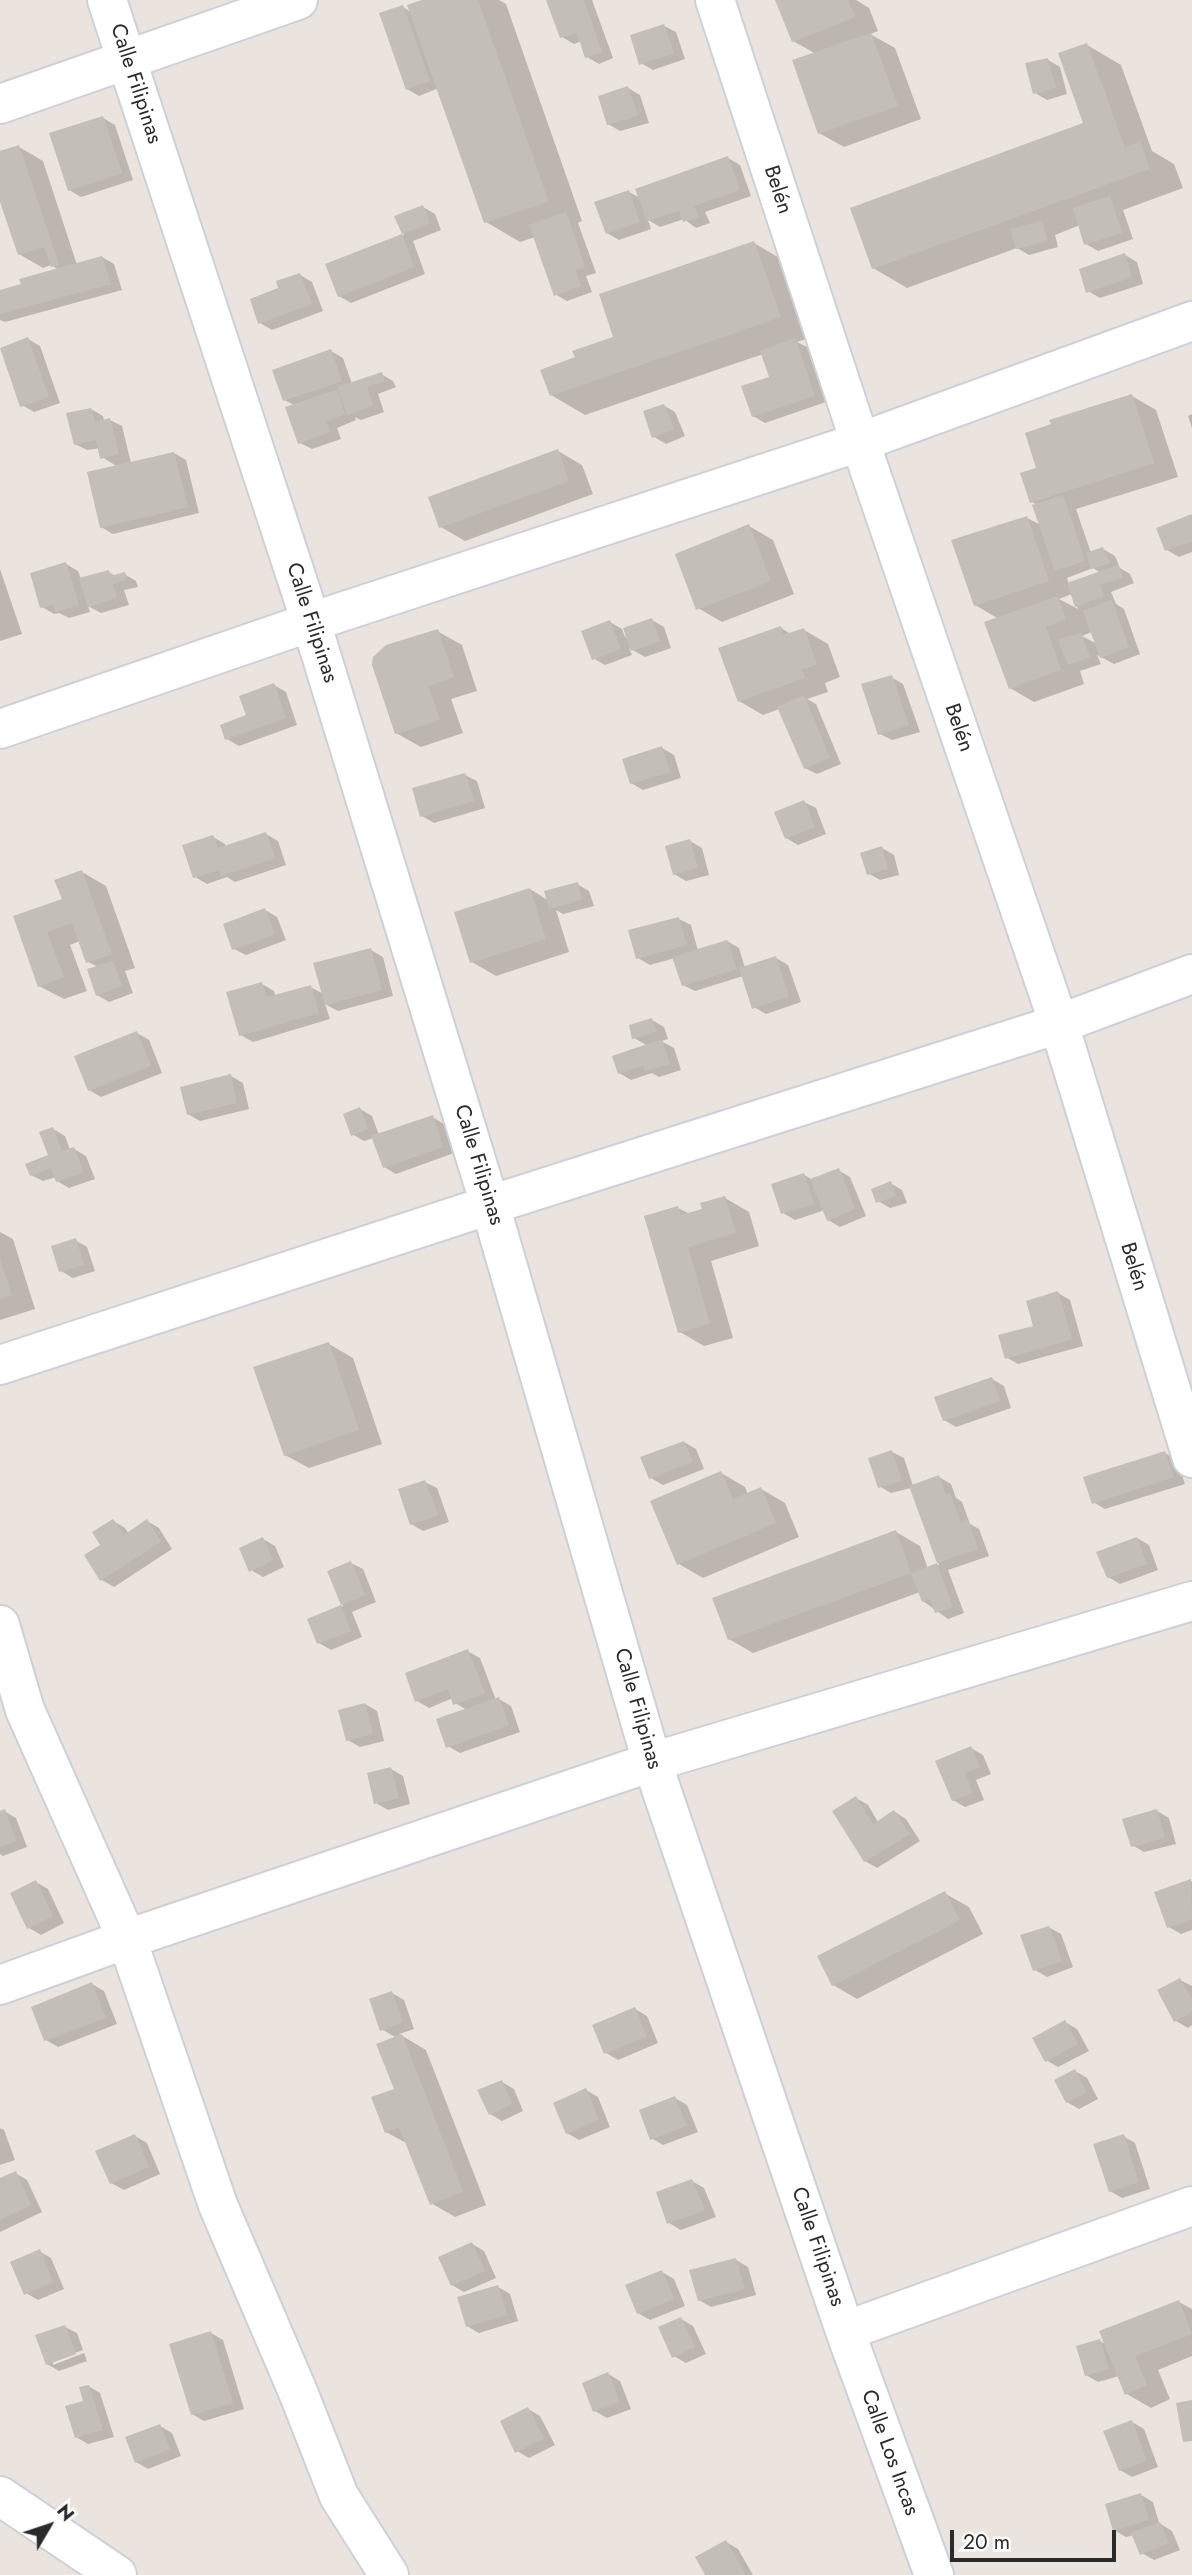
<!DOCTYPE html>
<meta charset="utf-8">
<style>
body{margin:0}
#map{position:relative;width:1192px;height:2575px;overflow:hidden;background:#ebe3dd;font-family:Jost,sans-serif}
canvas{display:block}
.north{position:absolute;left:14px;top:2491px;width:70px;height:70px;-webkit-text-stroke:5px #fff;paint-order:stroke;rotate:51deg;font-size:19px;font-weight:700;line-height:28px;text-align:center;color:#2a2a2a}
.north::after{content:'';display:block;margin:auto;width:24px;height:32px;background:#2a2a2a;clip-path:polygon(50% 0,100% 100%,50% 72%,0 100%)}
.scale{position:absolute;left:950px;top:2530px;width:166px;height:32px;box-sizing:border-box;border:4px solid #2a2a2a;border-top:0;padding-left:9px;font-size:21px;line-height:24px;white-space:nowrap;color:#2a2a2a;-webkit-text-stroke:5px #fff;paint-order:stroke}
</style>
<div id="map">
<canvas width="1192" height="2575"></canvas>
<div class="north">N</div>
<div class="scale">20 m</div>
</div>
<script>
const g = document.querySelector('canvas').getContext('2d');
g.lineJoin = 'round';
function paint(path, color) {
  g.fillStyle = color;
  g.fill(path, 'evenodd');
}
function stroke(path, color, width, dash) {
  g.strokeStyle = color;
  g.lineWidth = width;
  g.lineCap = dash ? 'butt' : 'round';
  g.setLineDash(dash || []);
  g.stroke(path);
}
function drawText(font, color, halo, rows, align = 'center') {
  g.font = font + ' Jost,sans-serif';
  g.lineWidth = 5;
  g.setLineDash([]);
  g.textBaseline = 'middle';
  g.strokeStyle = halo;
  g.fillStyle = color;
  for (const [text, x, y, turn = 0] of rows) {
    g.save();
    g.translate(x, y);
    g.rotate((+turn || 0) * Math.PI / 180);
    g.textAlign = isNaN(turn) ? turn : align;
    if (halo) g.strokeText(text, 0, 0);
    g.fillText(text, 0, 0);
    g.restore();
  }
}
const shadow = new Path2D(`
 M427 0H499L506 4 582 221 578 223 596 273 586 276 592 292 567 301 555 294 535 237 520 242 486 222 439 88 419 96 407 89 403 7 412 13Z
 M548 0H592L613 58 599 64 587 57 582 41 574 44 562 37Z
 M777 0H856L869 8 878 31 870 34 895 48 921 119 844 147 819 133 816 54 793 41Z
 M664 26 676 32 685 59 653 70 641 63Z
 M1087 45 1121 65 1152 151 1174 164 1183 188 1123 210 1133 239 1098 251 1086 244 1080 225 1055 235 1058 247 1029 255 1017 248 907 288 873 268 1086 124Z
 M1048 60 1060 67 1067 94 1047 100 1035 93Z
 M628 88 640 95 649 123 620 131 608 124Z
 M103 118 115 125 133 180 81 197 69 190Z
 M19 147 43 161 77 265 102 257 114 264 122 290 5 322 0 320V292L59 270 51 265 43 268 19 254 0 196V153Z
 M728 158 740 165 751 196 705 212 710 223 696 228 684 219 660 227 648 220 651 229 619 240 607 233 629 192 640 198Z
 M423 207 435 214 441 230 413 241 425 274 351 303 339 296 327 265 404 235 397 217Z
 M754 243 788 263 814 336 797 342 807 347 826 402 765 423 753 416 771 378 763 354 585 415 551 395 577 358 615 338Z
 M1125 255 1137 262 1143 284 1100 298 1088 291Z
 M300 275 312 282 323 311 272 330 260 323 280 289Z
 M28 339 40 346 60 403 34 412 22 405Z
 M331 351 343 358 352 384 381 374 393 381 396 387 378 394 384 412 361 420 355 417 356 420 337 428 341 439 312 449 300 443 294 405 284 400Z
 M1132 396 1156 410 1178 477 1076 509 1091 553 1103 549 1115 556 1120 568 1130 574 1134 583 1111 592 1116 604 1124 609 1140 654 1114 664 1097 655 1101 664 1080 671 1084 684 1034 702 1010 688 999 619 975 605 1027 518 1041 525 1037 505 1032 502 1039 469ZM1093 568 1101 573 1069 584 1067 578ZM1072 594 1078 609 1059 599ZM1092 632 1097 644 1082 636Z
 M663 405 675 412 685 436 666 444 654 437Z
 M91 409 103 416 104 421 110 420 122 426 131 463 174 453 186 460 199 513 113 534 101 527 118 467 102 457 100 448 87 450 75 444Z
 M1192 414V428L1188 416Z
 M558 451 582 465 593 494 465 541 441 527Z
 M1192 516V552L1179 557 1167 550Z
 M749 526 773 540 794 594 722 622 698 608Z
 M66 564 78 571 81 579 108 572 116 576 124 574 136 581 138 587 124 590 129 605 101 613 88 606 90 612 69 618 59 613 54 614 42 607Z
 M0 569 22 634 0 641Z
 M652 620 664 627 671 648 645 657 629 648 632 655 605 665 593 658 610 622 622 629 625 637Z
 M781 628 791 634 804 630 828 644 840 677 825 683 828 692 807 699 816 704 841 764 817 774 805 768 779 709 763 715 739 701Z
 M437 631 462 645 477 691 451 699 463 733 421 747 396 733Z
 M891 677 903 684 920 732 892 740 880 734Z
 M274 685 286 692 297 725 239 746 227 739Z
 M662 748 674 755 681 778 643 790 631 783Z
 M465 775 477 781 485 808 434 823 422 816Z
 M804 802 816 808 826 834 798 845 786 838Z
 M266 834 278 841 286 865 235 882 227 877 207 884 195 877 213 837 225 844 226 847Z
 M690 841 702 848 709 875 686 881 674 874Z
 M882 848 894 855 899 875 880 880 868 873Z
 M82 872 106 886 135 968 125 971 133 993 109 1002 97 995 98 967 88 962 80 941 70 945 87 991 64 999 39 986 15 918 64 900Z
 M577 884 589 891 594 906 563 914 556 910 569 952 496 976 472 962 530 889 549 901Z
 M265 910 277 917 286 940 246 955 234 949Z
 M679 919 691 925 698 951 727 941 739 948 745 968 776 958 788 965 801 1002 766 1014 754 1007 743 976 695 991 683 985 675 958 650 965 638 958Z
 M371 950 383 957 393 996 338 1011 325 1004 330 1019 253 1042 241 1035 262 984 274 991 276 997 310 987 324 994Z
 M652 1020 664 1027 668 1039 661 1041 674 1048 681 1070 659 1077 652 1073 631 1080 619 1073 648 1046 634 1038Z
 M137 1033 149 1040 162 1073 101 1097 89 1090Z
 M231 1076 243 1083 249 1109 200 1121 188 1114Z
 M360 1109 372 1116 379 1135 432 1117 444 1124 454 1153 396 1174 384 1167 374 1138 364 1141 352 1134Z
 M53 1129 65 1136 70 1150 74 1149 86 1156 95 1179 69 1188 57 1181 56 1177 43 1181 31 1175 50 1156Z
 M838 1170 850 1177 866 1216 840 1227 828 1220 825 1210 795 1220 783 1213 804 1175 813 1180Z
 M890 1183 902 1190 907 1203 890 1208 878 1201Z
 M725 1198 749 1212 759 1246 711 1261 733 1338 704 1346 680 1332 678 1208 690 1214 704 1210Z
 M0 1232 13 1239 35 1309 0 1320Z
 M75 1240 87 1247 95 1271 73 1278 61 1271Z
 M1058 1293 1070 1300 1083 1346 1018 1364 1006 1357 1035 1327Z
 M329 1344 353 1358 382 1444 309 1468 285 1455Z
 M992 1379 1004 1386 1011 1408 956 1427 944 1420Z
 M684 1442 696 1449 704 1469 663 1485 651 1478Z
 M892 1452 904 1458 913 1486 939 1477 951 1484 956 1498 962 1502 970 1524 979 1529 989 1556 948 1570 964 1613 948 1619 923 1601 920 1592 753 1653 729 1639 896 1532 920 1546 928 1569 939 1565 911 1488 891 1493 879 1486Z
 M1165 1453 1177 1460 1185 1484 1105 1509 1093 1502Z
 M721 1473 745 1487 748 1495 761 1489 785 1503 799 1537 703 1578 679 1564Z
 M425 1482 437 1488 449 1522 423 1531 411 1524Z
 M113 1521 125 1528 129 1534 147 1521 159 1528 172 1549 114 1587 102 1580V1546Z
 M1137 1538 1149 1545 1158 1570 1120 1584 1108 1577Z
 M263 1539 275 1546 284 1567 263 1577 251 1570Z
 M351 1563 363 1569 376 1602 352 1612 362 1637 331 1650 319 1643 310 1620 343 1606 329 1572Z
 M467 1651 480 1658 496 1700 499 1699 511 1706 520 1732 460 1753 448 1746 467 1710 455 1703 453 1698 429 1708 417 1701Z
 M365 1704 377 1711 384 1741 360 1747 348 1740Z
 M971 1748 983 1755 991 1774 976 1780 984 1800 965 1807 953 1800Z
 M391 1769 403 1776 410 1804 388 1810 376 1803Z
 M856 1798 868 1805 878 1822 895 1812 906 1819 920 1841 877 1868 865 1861Z
 M4 1811 16 1818 27 1847 3 1856 0 1854V1812Z
 M1157 1811 1169 1818 1176 1844 1144 1852 1132 1845Z
 M1192 1881V1930L1181 1934 1169 1927 1156 1893Z
 M36 1882 48 1889 64 1923 41 1935 29 1928Z
 M944 1893 969 1907 983 1934 857 1999 833 1985Z
 M1048 1927 1061 1934 1073 1967 1047 1977 1035 1970Z
 M1180 1980 1192 1986V2025L1188 2028 1176 2021Z
 M92 1984 104 1991 117 2024 58 2047 46 2040Z
 M392 1993 404 2000 414 2029 399 2034 426 2050 486 2205 455 2217 431 2203 408 2144 386 2132 396 2090 397 2038 381 2029Z
 M635 2009 647 2016 658 2043 618 2060 606 2053Z
 M1065 2022 1077 2029 1089 2051 1058 2067 1046 2060Z
 M1075 2071 1087 2078 1098 2099 1079 2109 1067 2102Z
 M502 2082 514 2089 523 2111 502 2121 490 2114Z
 M586 2090 598 2097 610 2127 579 2140 567 2133Z
 M675 2098 687 2105 698 2132 663 2145 651 2138Z
 M0 2128 4 2130 15 2160 0 2165Z
 M135 2136 147 2143 160 2174 124 2190 111 2183Z
 M1123 2136 1135 2143 1150 2189 1122 2198 1110 2191Z
 M15 2173 27 2180 42 2212 0 2232V2180Z
 M692 2181 704 2188 716 2217 681 2230 669 2223Z
 M472 2244 484 2251 496 2278 464 2292 452 2285Z
 M39 2251 51 2258 64 2289 38 2300 26 2293Z
 M736 2260 748 2267 756 2295 711 2307 699 2300Z
 M662 2272 674 2279 685 2306 650 2320 638 2313Z
 M498 2287 510 2294 518 2321 479 2333 467 2326Z
 M1179 2302 1192 2309V2356L1158 2370 1170 2399 1151 2408 1127 2394 1119 2376 1098 2382 1086 2375 1100 2341 1107 2345Z
 M681 2319 693 2326 706 2354 686 2363 674 2356Z
 M65 2327 77 2333 83 2350 53 2361V2365L84 2353 87 2361 59 2371 47 2364Z
 M211 2333 223 2340 244 2409 204 2421 192 2414Z
 M608 2374 620 2381 631 2409 607 2418 595 2411Z
 M88 2386 100 2393 114 2437 88 2444 76 2437Z
 M528 2409 540 2416 555 2445 529 2458 517 2451Z
 M1132 2422 1144 2429 1158 2467 1132 2477 1120 2470Z
 M160 2426 172 2433 181 2456 148 2469 136 2462Z
 M1141 2495 1153 2502 1159 2523 1172 2531 1180 2550 1154 2560 1142 2553 1134 2535 1126 2537 1114 2530Z
 M726 2542 738 2549 753 2575H707Z`);
const building = new Path2D(`
 M422 0H478L549 202 484 223 407 5Z
 M546 0H584L602 52 585 58 577 33 560 38Z
 M775 0H848L855 17 792 42Z
 M403 5 430 81 406 90 379 13Z
 M664 24 674 53 639 65 630 35Z
 M871 33 898 106 818 134 792 60Z
 M1087 43 1125 148 1140 142 1150 169 872 269 850 208 1083 123 1058 53Z
 M1048 58 1056 88 1033 94 1025 63Z
 M628 86 638 116 607 125 598 96Z
 M103 116 122 173 68 191 49 133Z
 M19 145 59 265 51 267 44 247 18 255 0 202V151Z
 M728 156 740 190 694 206 699 217 683 222 679 211 647 221 635 189Z
 M629 190 640 222 606 234 594 202Z
 M1110 196 1122 233 1084 245 1073 208Z
 M423 205 430 223 402 234 394 216Z
 M566 212 585 267 575 270 581 286 554 296 529 225Z
 M1042 221 1047 241 1016 249 1010 229Z
 M402 234 414 267 338 297 325 264Z
 M754 241 781 317 550 396 540 370 575 357 572 351 613 337 599 294Z
 M1125 253 1132 277 1086 293 1079 269Z
 M102 256 111 284 0 314V290L21 284 19 279Z
 M300 273 312 304 258 324 250 299 278 288 276 281Z
 M28 337 49 397 20 407 0 348Z
 M795 338 815 396 752 417 741 386 769 377 760 351Z
 M331 349 342 381 283 401 272 370Z
 M382 372 385 381 367 387 373 405 347 415 337 387Z
 M337 390 345 414 326 421 330 432 298 444 285 407Z
 M1132 394 1154 463 1030 503 1020 473 1036 468 1025 433 1051 424 1049 420Z
 M664 404 674 429 652 438 643 411Z
 M91 408 95 422 110 418 119 454 100 459 96 440 74 445 66 413Z
 M558 449 569 481 439 528 428 497Z
 M174 452 188 507 100 528 87 472Z
 M1063 495 1085 561 1055 571 1032 505Z
 M1192 514V541L1165 551 1156 528Z
 M1027 516 1049 581 974 606 951 540Z
 M749 524 771 581 696 610 675 554Z
 M1103 547 1110 563 1091 569 1086 553Z
 M66 562 79 605 55 612 53 605 40 608 30 573Z
 M1118 565 1123 577 1100 585 1104 596 1075 607 1067 583Z
 M109 570 110 576 125 572 127 580 113 584 117 598 88 607 79 578Z
 M1058 596 1066 619 1046 627 1061 670 1009 689 984 622Z
 M1112 600 1129 647 1100 658 1083 611Z
 M652 618 660 641 631 651 623 628Z
 M610 620 621 649 592 660 581 631Z
 M781 626 783 635 804 628 817 664 802 670 805 678 738 702 718 648Z
 M438 629 454 677 428 686 440 720 395 734 372 665 373 657 386 645Z
 M1081 633 1090 657 1068 665 1058 640Z
 M892 675 909 725 878 735 861 684Z
 M274 683 286 718 225 740 220 725 246 715 239 696Z
 M804 695 830 758 804 769 777 707Z
 M662 746 670 772 630 784 622 759Z
 M465 773 474 801 420 817 412 788Z
 M804 800 815 827 785 839 774 812Z
 M266 832 275 858 221 876 220 870 193 878 182 845 213 835 218 848Z
 M690 839 698 868 673 875 665 846Z
 M882 846 888 869 867 875 860 853Z
 M82 870 112 954 86 963 72 923 47 932 64 977 38 987 13 916 62 899 54 880Z
 M578 882 582 900 549 909 544 891Z
 M530 888 546 939 470 963 454 912Z
 M265 908 275 934 232 950 223 924Z
 M679 917 687 945 636 959 628 930Z
 M727 940 737 969 682 986 672 957Z
 M371 948 382 990 325 1005 313 963Z
 M776 956 789 996 752 1009 739 968Z
 M113 961 122 986 96 996 87 969Z
 M262 982 267 997 311 985 319 1013 239 1036 226 992Z
 M652 1018 656 1032 632 1039 629 1025Z
 M137 1031 151 1066 88 1091 74 1056Z
 M662 1039 670 1064 645 1071 643 1066 618 1074 612 1056Z
 M231 1074 237 1103 187 1115 180 1087Z
 M360 1107 368 1129 351 1136 343 1114Z
 M433 1115 443 1147 383 1168 371 1136Z
 M53 1127 62 1151 74 1147 84 1172 56 1182 51 1168 30 1176 25 1164 48 1155 39 1132Z
 M839 1168 855 1209 827 1221 810 1179Z
 M804 1173 814 1204 781 1214 771 1184Z
 M891 1181 896 1196 876 1203 871 1189Z
 M725 1196 736 1233 688 1247 710 1324 678 1333 644 1216 678 1206 681 1215 702 1209 700 1203Z
 M76 1238 84 1265 59 1272 51 1246Z
 M0 1259 12 1295 0 1299Z
 M1058 1291 1072 1339 1005 1359 998 1335 1033 1326 1026 1301Z
 M329 1342 359 1430 284 1456 253 1367Z
 M992 1377 1000 1401 943 1421 934 1397Z
 M684 1441 693 1462 649 1479 640 1457Z
 M892 1450 902 1481 878 1488 868 1458Z
 M1165 1451 1174 1477 1092 1504 1083 1477Z
 M721 1471 733 1499 761 1487 776 1523 677 1565 650 1501Z
 M939 1475 946 1495 950 1493 961 1523 968 1520 978 1549 937 1563 953 1607 935 1613 930 1599 922 1602 911 1573 937 1563 909 1486Z
 M425 1480 438 1515 410 1525 398 1489Z
 M113 1519 124 1535 147 1519 161 1542 100 1581 84 1555 100 1545 92 1532Z
 M896 1530 911 1573 728 1640 712 1598Z
 M263 1537 273 1560 249 1572 239 1548Z
 M1137 1537 1147 1564 1107 1578 1096 1552Z
 M351 1561 365 1595 341 1605 351 1631 317 1644 307 1619 341 1605 327 1571Z
 M468 1649 485 1693 453 1705 448 1689 415 1702 405 1673Z
 M499 1697 509 1725 446 1748 436 1719Z
 M365 1703 373 1734 346 1741 338 1710Z
 M971 1746 980 1767 965 1773 973 1793 952 1801 935 1761Z
 M391 1767 399 1798 374 1804 367 1773Z
 M856 1796 873 1824 894 1810 910 1834 864 1862 832 1811Z
 M5 1809 16 1841 0 1847V1811Z
 M1157 1809 1165 1838 1131 1847 1122 1819Z
 M1191 1879 1192 1920 1167 1928 1154 1892Z
 M36 1880 53 1916 27 1929 10 1893Z
 M945 1891 960 1920 832 1986 817 1956Z
 M1049 1926 1062 1961 1033 1971 1020 1935Z
 M1180 1978 1192 1999V2012L1174 2022 1157 1990Z
 M92 1982 106 2018 44 2041 31 2007Z
 M392 1991 403 2022 380 2031 369 1999Z
 M635 2007 647 2037 604 2054 592 2025Z
 M1065 2020 1078 2044 1045 2062 1032 2038Z
 M402 2034 463 2191 430 2205 399 2127 385 2133 371 2097 394 2089 376 2044Z
 M1075 2069 1087 2092 1066 2103 1054 2080Z
 M502 2080 512 2104 489 2115 477 2090Z
 M586 2088 599 2120 566 2134 553 2103Z
 M675 2096 687 2126 650 2140 639 2110Z
 M135 2134 149 2167 110 2184 95 2151Z
 M1124 2134 1139 2182 1109 2192 1093 2144Z
 M16 2171 31 2205 0 2220V2178Z
 M692 2179 705 2210 667 2224 656 2192Z
 M472 2242 485 2271 451 2286 438 2257Z
 M40 2249 53 2282 24 2295 10 2262Z
 M736 2258 745 2289 698 2301 689 2270Z
 M662 2270 674 2299 637 2314 625 2285Z
 M498 2285 507 2315 466 2327 457 2297Z
 M1179 2300 1192 2334 1135 2356 1147 2385 1125 2395 1099 2331Z
 M681 2317 695 2347 672 2358 658 2327Z
 M65 2325 76 2354 46 2365 35 2335Z
 M211 2331 233 2403 191 2415 169 2344Z
 M1100 2339 1109 2369 1085 2376 1076 2346Z
 M608 2372 620 2402 593 2412 582 2383Z
 M89 2385 103 2430 75 2438 65 2406 83 2401 79 2387Z
 M1192 2400V2441L1183 2442 1176 2403Z
 M528 2407 544 2438 515 2453 500 2421Z
 M1132 2420 1147 2461 1119 2471 1103 2431Z
 M160 2424 170 2449 135 2463 125 2437Z
 M1141 2493 1149 2520 1113 2531 1105 2504Z
 M1160 2522 1169 2543 1140 2555 1131 2533Z
 M726 2540 746 2575H705L695 2557Z`);
const street = new Path2D(`
 M107 0 311 622 490 1205 652 1762 845 2331 934 2575
 M715 0 860 442 1059 1024 1192 1458
 M0 104 298 0
 M0 729 311 622 860 442 1192 321
 M0 1365 490 1205 1059 1024 1192 974
 M0 1625 25 1710 127 1939 218 2205 298 2392 339 2496 389 2575
 M0 1985 127 1939 652 1762 1192 1601
 M845 2331 1192 2206
 M0 2496 117 2575`);
const streetNames = [
 ["Calle Filipinas",135,84,72],
 ["Belén",777,190,72],
 ["Calle Filipinas",311,623,72],
 ["Belén",958,728,71],
 ["Calle Filipinas",478,1165,73],
 ["Belén",1133,1267,73],
 ["Calle Filipinas",637,1709,74],
 ["Calle Filipinas",817,2247,71],
 ["Calle Los Incas",889,2453,70]
];
paint(shadow, '#0003');
paint(building, '#c4beb8');
stroke(street, '#cbd0db', 42);
stroke(street, '#fff', 38);
drawText('21px', '#2a2a2a', '#fff', streetNames);
</script>
